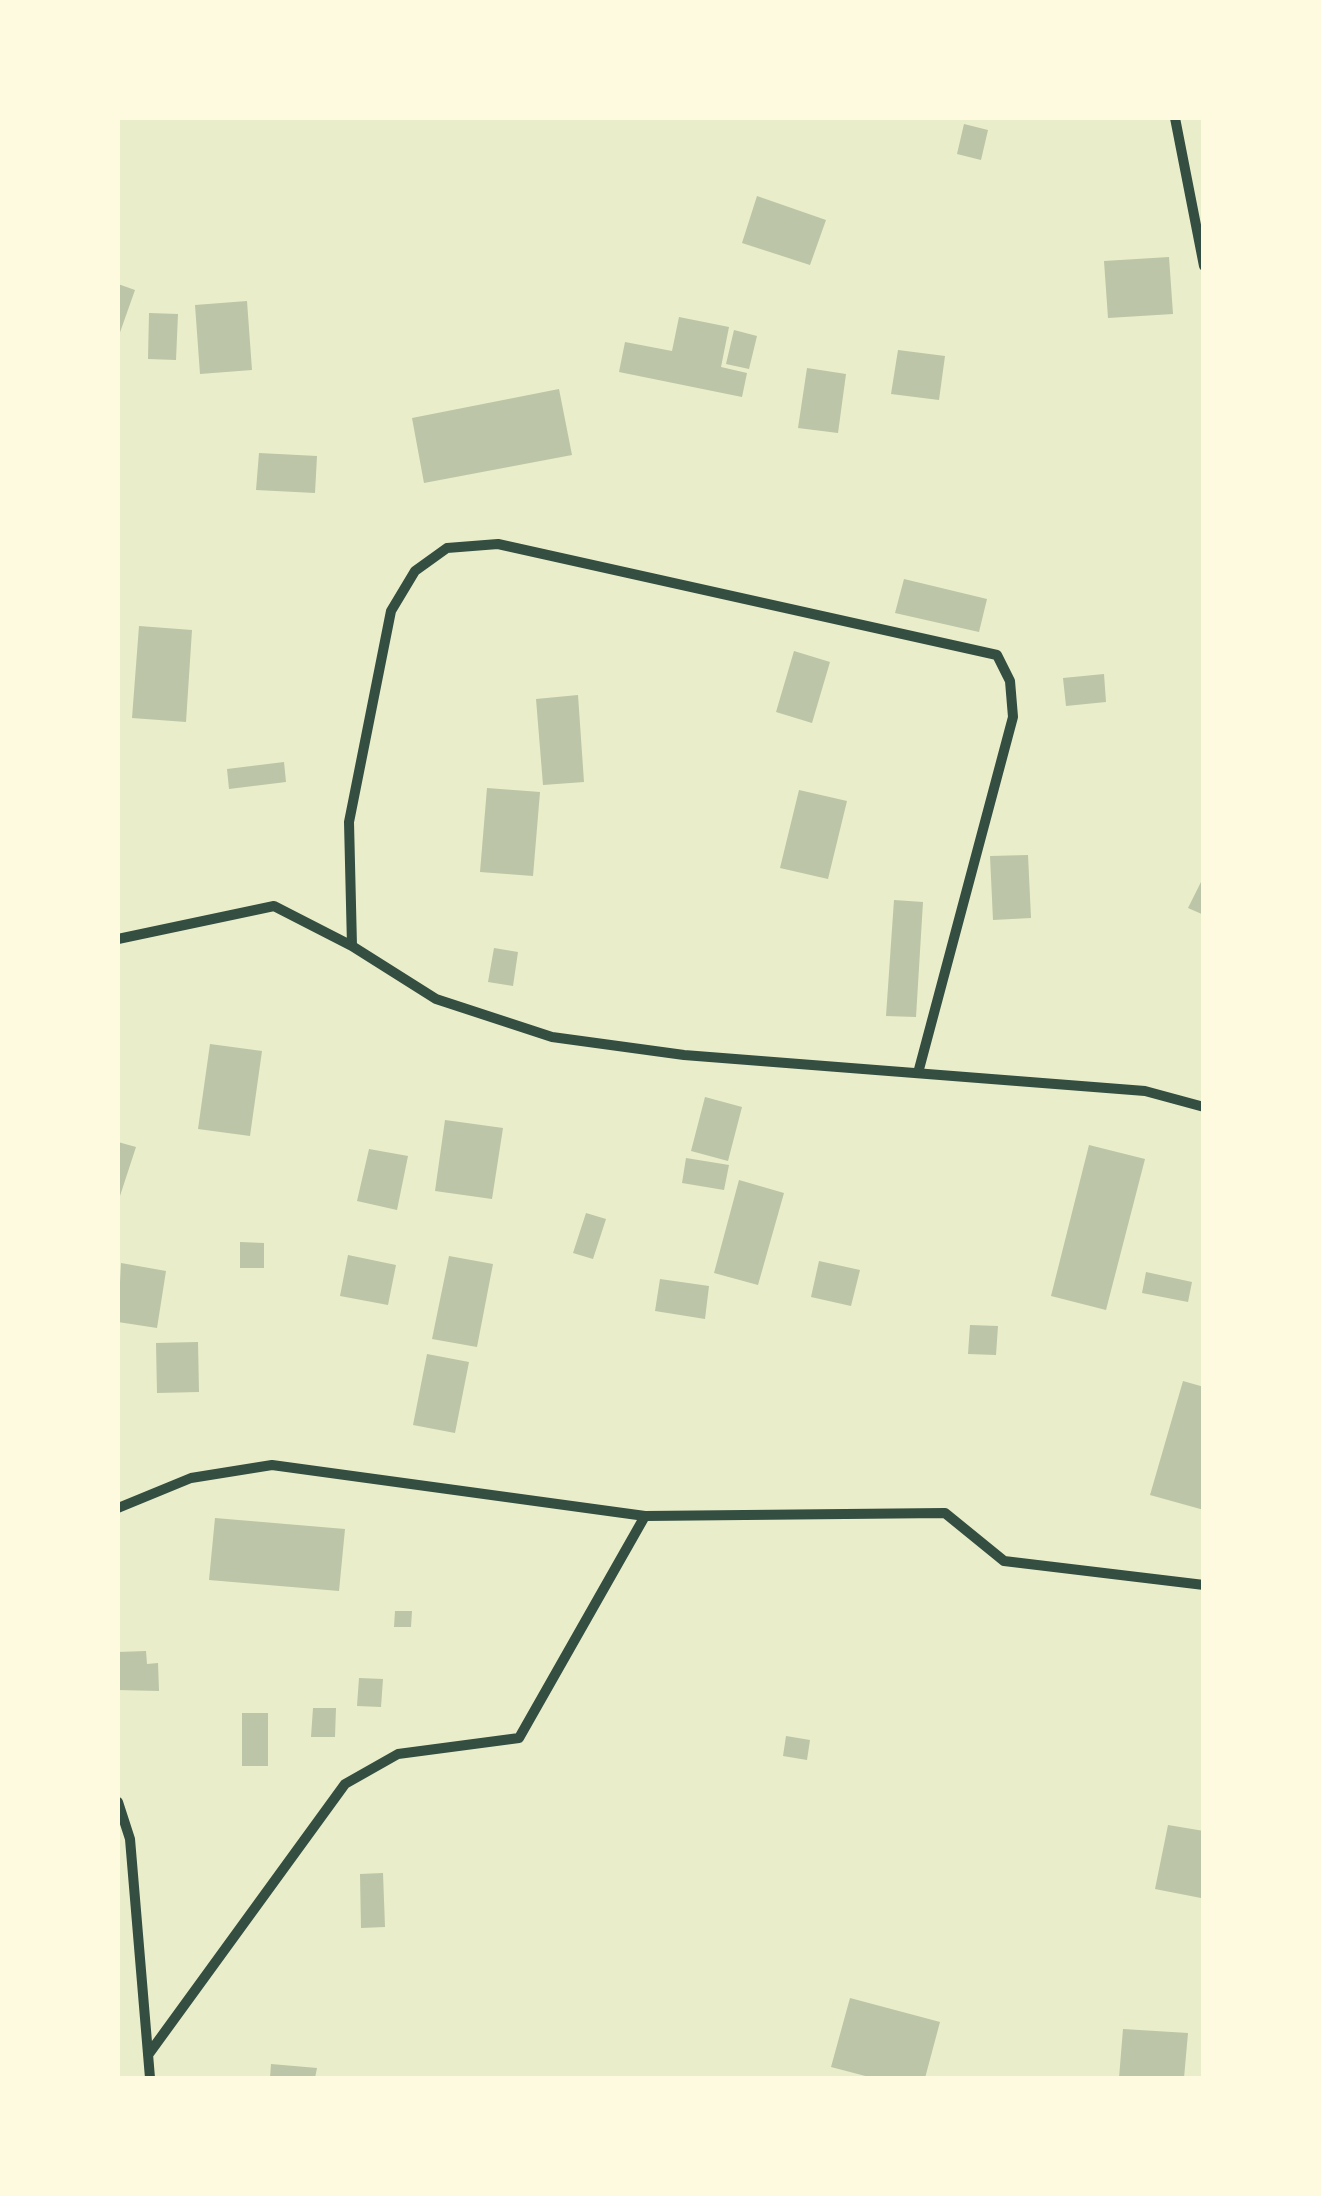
<!DOCTYPE html>
<style>
body{margin:0}
#map{position:relative;width:1321px;height:2196px;overflow:hidden;background:#e9edc9;font-family:"PT Sans",sans-serif}
canvas{display:block}
.frame{position:absolute;inset:0;border:120px solid #fefae0;pointer-events:none}
</style>
<div id="map">
<canvas width="1321" height="2196"></canvas>
<div class="frame"></div>
</div>
<script>
const g = document.querySelector('canvas').getContext('2d');
g.lineJoin = 'round';
function paint(path, color) {
  g.fillStyle = color;
  g.fill(path, 'evenodd');
}
function stroke(path, color, width, dash) {
  g.strokeStyle = color;
  g.lineWidth = width;
  g.lineCap = dash ? 'butt' : 'round';
  g.setLineDash(dash || []);
  g.stroke(path);
}
const building = new Path2D(`
 M964 124 988 130 981 160 957 154Z
 M757 196 826 220 810 265 742 243Z
 M1169 257 1173 314 1108 318 1104 261Z
 M118 284 135 290 118 338Z
 M247 301 252 370 200 374 195 305Z
 M149 313 178 314 176 360 148 359Z
 M679 317 729 327 721 367 747 373 742 397 619 372 625 342 672 351Z
 M734 330 757 336 749 369 726 364Z
 M898 350 945 356 939 400 891 394Z
 M807 368 846 374 838 433 798 428Z
 M559 389 572 455 424 483 412 418Z
 M259 453 317 456 315 493 256 490Z
 M904 579 987 599 979 632 895 613Z
 M139 626 192 630 186 722 132 718Z
 M794 651 830 662 812 723 776 712Z
 M1104 674 1106 702 1066 706 1063 678Z
 M578 695 584 782 543 785 536 699Z
 M284 762 286 782 229 789 227 769Z
 M487 788 540 792 533 876 480 872Z
 M799 790 847 801 828 879 780 868Z
 M1028 855 1031 918 993 920 990 856Z
 M1204 876V915L1188 908Z
 M894 900 923 902 916 1017 886 1016Z
 M494 948 518 952 513 986 488 982Z
 M210 1044 262 1051 250 1136 198 1129Z
 M705 1097 742 1107 728 1161 691 1151Z
 M445 1120 503 1128 492 1199 435 1191Z
 M118 1142 136 1147 118 1202Z
 M1089 1145 1145 1159 1106 1310 1051 1296Z
 M369 1149 408 1156 397 1210 357 1201Z
 M686 1158 729 1165 724 1190 682 1183Z
 M739 1180 784 1193 758 1285 714 1273Z
 M586 1213 606 1219 593 1259 573 1253Z
 M240 1242 264 1243V1268H240Z
 M348 1255 396 1265 388 1305 340 1296Z
 M449 1256 493 1264 477 1347 432 1339Z
 M819 1261 860 1270 851 1306 811 1297Z
 M121 1263 166 1271 157 1328 118 1322Z
 M1146 1272 1192 1282 1188 1302 1142 1293Z
 M660 1279 709 1286 705 1319 655 1311Z
 M970 1325 998 1326 996 1355 968 1354Z
 M198 1342 199 1392 157 1393 156 1343Z
 M427 1354 469 1362 455 1433 413 1425Z
 M1183 1381 1204 1387V1510L1150 1495Z
 M215 1518 345 1529 339 1591 209 1580Z
 M395 1611H412L411 1627H394Z
 M146 1651 147 1664 158 1663 159 1691 118 1690V1652Z
 M359 1678 383 1679 381 1707 357 1706Z
 M313 1708H336L335 1737H311Z
 M242 1713H268V1766H242Z
 M786 1736 810 1740 807 1760 783 1756Z
 M1168 1825 1204 1831 1201 1898 1155 1889Z
 M383 1873 385 1927 361 1928 360 1874Z
 M850 1998 940 2022 925 2078H873L831 2067Z
 M1123 2029 1188 2033 1184 2078H1119Z
 M271 2064 317 2068 315 2078H270Z`);
const minor = new Path2D(`
 M1175 118 1204 266
 M118 939 274 906 352 946 436 999 552 1037 684 1055 1145 1091 1204 1107
 M352 946 349 822 391 611 415 571 447 548 498 544 997 655 1010 681 1013 717 918 1073
 M118 1508 191 1478 272 1465 645 1516 945 1513 1004 1561 1204 1585
 M118 1802 130 1839 150 2078
 M148 2055 345 1784 398 1754 519 1738 645 1516`);
paint(building, '#bcc5a7');
stroke(minor, '#344e41', 10);
</script>
